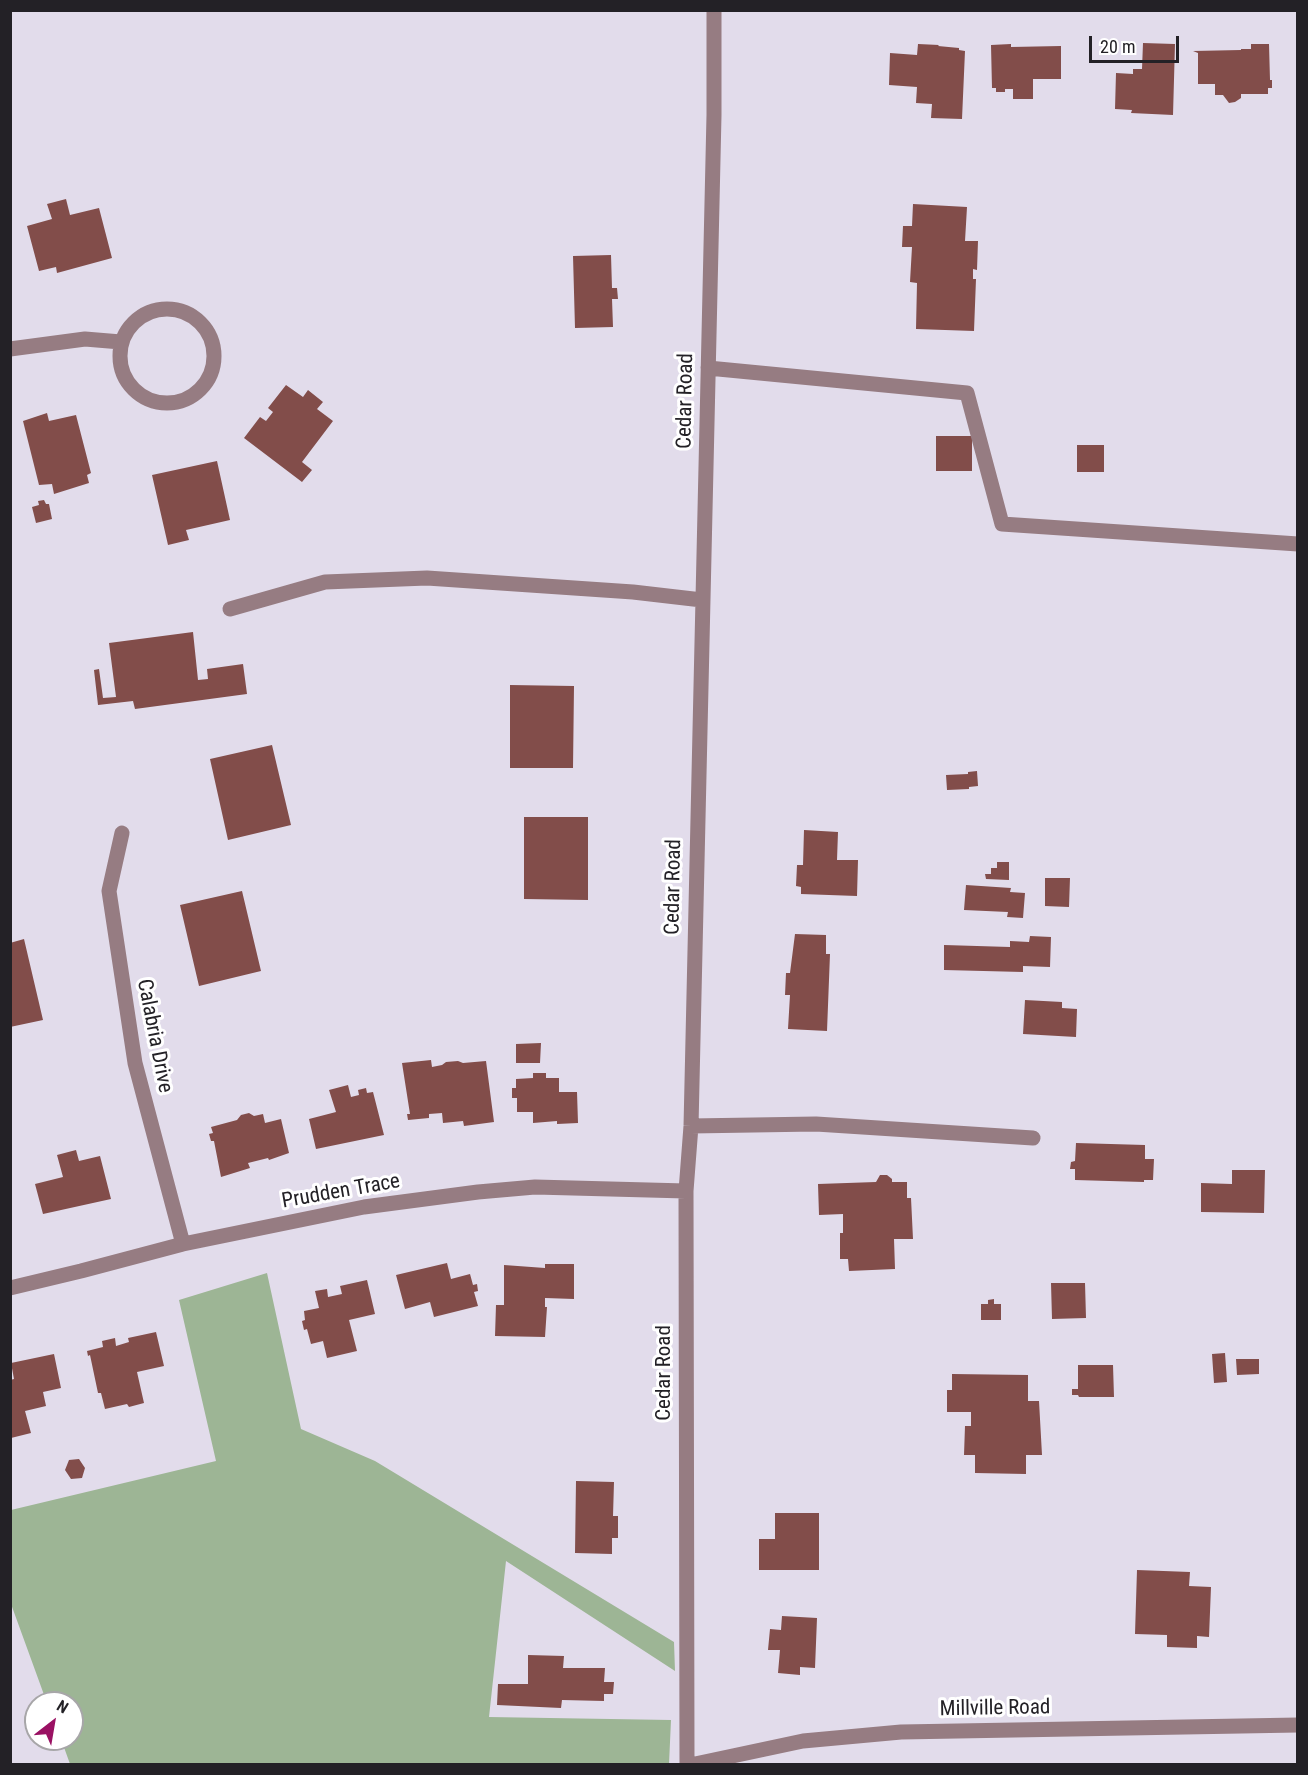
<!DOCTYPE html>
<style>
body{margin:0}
#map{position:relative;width:1308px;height:1775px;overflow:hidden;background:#e2dceb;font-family:"Roboto Condensed",sans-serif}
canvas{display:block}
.frame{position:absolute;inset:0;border:12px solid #232126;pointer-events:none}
.north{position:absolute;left:24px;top:1691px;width:60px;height:60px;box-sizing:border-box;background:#fff;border:2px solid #a7a6a8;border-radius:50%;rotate:31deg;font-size:16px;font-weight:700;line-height:24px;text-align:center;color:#232126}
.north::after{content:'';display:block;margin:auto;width:21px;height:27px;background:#9a1163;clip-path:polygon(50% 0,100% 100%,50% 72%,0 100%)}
.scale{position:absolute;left:1089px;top:36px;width:90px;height:27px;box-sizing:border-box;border:3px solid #232126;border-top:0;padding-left:8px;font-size:18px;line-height:21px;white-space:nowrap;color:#232126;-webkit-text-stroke:4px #fff;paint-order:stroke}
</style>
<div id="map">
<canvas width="1308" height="1775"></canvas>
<div class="frame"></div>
<div class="north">N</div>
<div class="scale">20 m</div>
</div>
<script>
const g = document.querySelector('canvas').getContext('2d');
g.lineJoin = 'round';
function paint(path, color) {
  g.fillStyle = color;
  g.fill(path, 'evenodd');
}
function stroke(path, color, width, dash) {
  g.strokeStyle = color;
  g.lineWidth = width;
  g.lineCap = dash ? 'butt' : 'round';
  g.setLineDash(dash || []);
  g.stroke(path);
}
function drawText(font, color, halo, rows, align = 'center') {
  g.font = font + ' "Roboto Condensed",sans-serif';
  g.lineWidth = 6;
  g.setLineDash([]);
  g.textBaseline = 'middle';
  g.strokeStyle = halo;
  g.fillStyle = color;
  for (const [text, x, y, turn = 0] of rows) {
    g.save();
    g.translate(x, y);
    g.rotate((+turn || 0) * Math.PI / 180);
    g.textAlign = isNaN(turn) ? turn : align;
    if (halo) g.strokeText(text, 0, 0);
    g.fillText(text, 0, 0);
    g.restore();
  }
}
const green = new Path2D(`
 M267 1273 301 1429 375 1461 674 1642 675 1671 506 1561 489 1717 671 1720 669 1764H70L61 1739H72V1703H47L11 1604V1510L216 1461 179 1300Z`);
const building = new Path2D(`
 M1143 43 1175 44 1173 115 1131 113 1132 110 1115 109 1116 73 1133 74V69H1142Z
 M918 44 939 45 938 46 959 48V50L965 51 962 119 931 118 932 104 916 103 917 87 889 85 890 53 917 55Z
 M1011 44V47L1061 46V79H1033V99H1013V89H1005V92H996V88H992L991 45Z
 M1251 44H1269L1270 80H1272V88H1268V94H1241V98L1235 102 1229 103 1223 95H1215V84H1198V53L1193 51 1241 50V49H1251Z
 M66 199 70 215 99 208 112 258 57 273 56 267 39 271 27 226 52 219 47 204Z
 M913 204 967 207 965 241H978L977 270 973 269V279H976L974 331 916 329 917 283 910 282 912 247H902L903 226H912Z
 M611 255 612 288H617L618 299H612L613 327 575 328 573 256Z
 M286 385 303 397 308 390 323 402 317 409 333 421 302 462 312 470 302 482 244 438 260 417 266 421 273 412 268 408Z
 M47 413 49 421 76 415 91 473 87 475 89 483 54 494 52 484 39 485 23 421Z
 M936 436H972V471H936Z
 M1077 445H1104V472H1077Z
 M217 461 230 520 186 530 189 540 168 545 152 475Z
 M44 500 46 504H49L52 519 36 523 32 507 39 505 38 501Z
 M193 632 198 680 208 679 207 669 243 664 247 694 135 709 133 701 98 705 94 670 99 669 103 698 116 697 109 643Z
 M510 685 574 686 573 768H510Z
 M272 745 291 825 228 840 210 759Z
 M977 771 978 786 969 787V789L947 790 946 775 968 774V772Z
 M524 817H588V900L524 899Z
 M804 830 838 832 837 860H858L857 896 801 894V887L796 886 797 865H803Z
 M997 862H1009V880L986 879 985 874H991V868H997Z
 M1045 878H1070L1069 907 1045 906Z
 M966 885 1011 888 1010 892 1025 893 1023 918 1007 917 1008 912 964 910Z
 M242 891 261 971 199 986 180 905Z
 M795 934 826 935V954H830L827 1031 788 1029 790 995H785L786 973H790Z
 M1030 936 1051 937 1050 967 1023 966V972L944 970V945L1010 947V941L1029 942Z
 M24 939 43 1020 10 1027V943Z
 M1025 1000 1062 1002V1008L1077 1009 1076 1037 1023 1034Z
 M541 1043 540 1063H516V1044Z
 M431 1060 432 1067 442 1065 446 1062 458 1061 463 1063 486 1061 494 1122 464 1126 463 1121 443 1123 442 1113 429 1114V1118L408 1120 407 1114H410L402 1063Z
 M533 1073H546V1078H559V1092H577L578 1123 557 1124V1121L533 1123V1112H517V1098H512V1088H516V1079L533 1078Z
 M348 1085 351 1097 359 1095 358 1090 366 1088 367 1093 373 1092 384 1135 316 1149 309 1119 336 1112 329 1090Z
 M249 1113 254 1116 263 1114 265 1123 281 1119 289 1153 269 1160 268 1158 248 1163 250 1168 221 1177 214 1141H211L209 1134 213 1133 211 1127 237 1120 241 1115Z
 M1076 1143 1145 1145V1159H1154L1153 1180H1144V1182L1075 1180V1169H1070L1071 1162 1075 1161Z
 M76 1150 79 1161 100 1156 111 1199 43 1214 35 1184 63 1177 57 1155Z
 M1232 1170H1265L1264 1213 1201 1212V1183L1232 1184Z
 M880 1175H887L892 1179V1182H907V1198H911L913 1239H894L895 1269 849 1271 848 1259H840V1233H843V1214L819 1215 818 1184 876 1182Z
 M447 1263 451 1279 470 1274 473 1285 477 1284 478 1291 474 1292 478 1306 434 1317 430 1302 405 1309 396 1275Z
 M545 1264H574V1299L545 1298V1307H547L545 1337 495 1336 496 1305H504V1265L545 1268Z
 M367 1280 375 1314 349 1320 357 1351 327 1358 323 1341 311 1344 307 1329 304 1330 302 1321 305 1320 304 1311 319 1308 315 1291 327 1289 328 1297 342 1294 340 1286Z
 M1051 1283H1085L1086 1318 1052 1319Z
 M994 1299V1304H1001V1320H981V1304H988V1300Z
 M156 1332 164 1366 137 1372 144 1403 129 1407 127 1404 105 1409 101 1393H98L90 1355 88 1356 87 1351 103 1347 102 1341 115 1338 116 1346 129 1342 128 1338Z
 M1225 1353 1227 1382 1214 1383 1212 1354Z
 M54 1354 61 1388 43 1392 46 1406 25 1411 31 1433 11 1438 10 1380 14 1379 11 1363Z
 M1236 1359H1259V1374L1237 1375Z
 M1078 1365H1113L1114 1397H1079L1078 1395H1072V1389H1078Z
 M952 1374 1028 1375V1401H1039L1042 1455H1026V1474L975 1473V1455H964L965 1426H971V1412H947V1390H952Z
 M79 1459 85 1468 82 1478 71 1479 65 1470 69 1460Z
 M576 1481 614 1482 613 1516H618V1538H612V1554L575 1553Z
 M775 1513H819V1570H759V1539H775Z
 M1137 1570 1190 1572 1189 1586 1211 1587 1209 1637 1197 1636V1648L1167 1647V1635L1135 1634Z
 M782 1616 817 1618 815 1668 800 1667V1675L778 1673 780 1650H768L770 1629 781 1630Z
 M528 1655 564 1656 563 1668H605L604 1682H614L613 1694H604V1701L562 1700 561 1708 497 1705 498 1684H528Z`);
const minor = new Path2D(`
 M120 356a47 47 0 1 1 94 0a47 47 0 1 1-94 0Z
 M10 349 85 339 121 342
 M708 368 967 393 1002 524 1298 544
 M230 609 325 582 427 578 633 592 702 600
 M122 833 109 891 135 1063 183 1244
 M691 1126 816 1124 1033 1138
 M10 1288 81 1271 183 1244 364 1207 478 1192 535 1187 686 1191
 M687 1764 686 1191 691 1126 714 115V10
 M695 1764 803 1741 901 1732 1298 1725`);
const streetNames = [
 ["Cedar Road",686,401,-89],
 ["Cedar Road",674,887,-89],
 ["Calabria Drive",154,1036,79],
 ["Prudden Trace",341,1192,-10],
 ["Cedar Road",665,1373,-90],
 ["Millville Road",995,1709,-1]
];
paint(green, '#9db595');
paint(building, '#824d4a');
stroke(minor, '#967c82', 15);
drawText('21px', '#232126', '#fff', streetNames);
</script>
